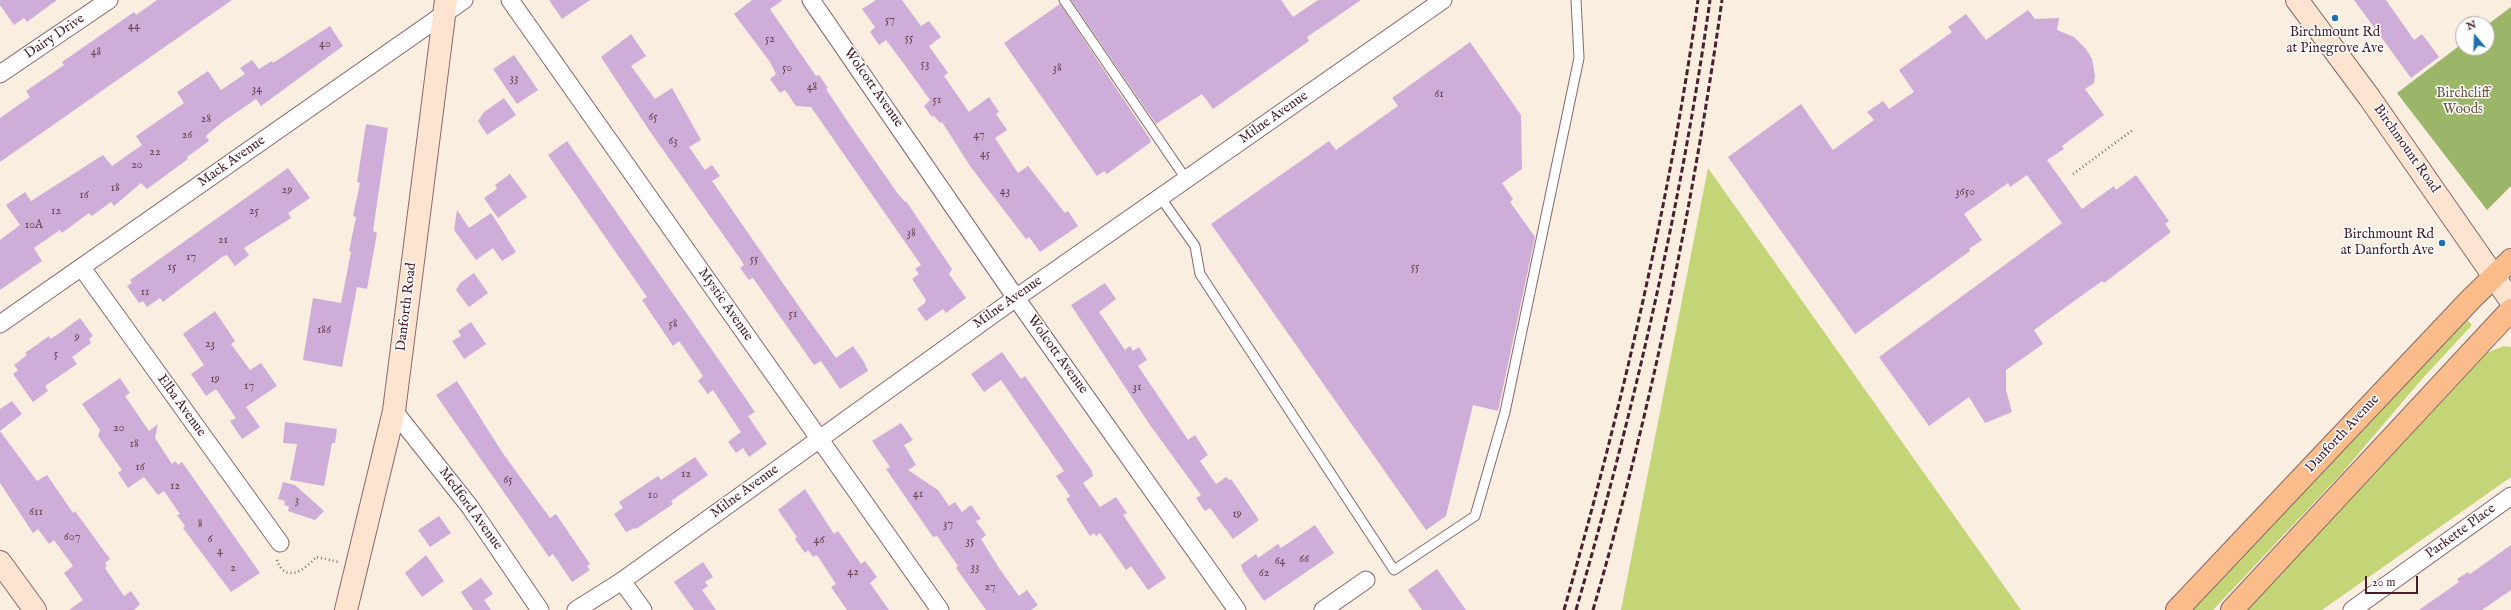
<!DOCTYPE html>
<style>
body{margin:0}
#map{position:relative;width:2511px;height:610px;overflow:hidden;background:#faeee0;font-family:"IM FELL English",serif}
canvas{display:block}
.north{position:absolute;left:2455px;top:16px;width:40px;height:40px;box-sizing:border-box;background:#fff;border:1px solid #b7a5aa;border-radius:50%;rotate:341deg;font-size:11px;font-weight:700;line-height:16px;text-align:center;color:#4a1f2b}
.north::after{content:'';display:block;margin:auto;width:14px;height:18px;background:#1f6fb2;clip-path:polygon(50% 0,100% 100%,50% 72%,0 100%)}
.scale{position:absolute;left:2365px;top:576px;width:53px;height:18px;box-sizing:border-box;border:2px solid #4a1f2b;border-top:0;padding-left:5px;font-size:12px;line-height:14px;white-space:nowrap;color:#4a1f2b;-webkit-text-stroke:3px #fff;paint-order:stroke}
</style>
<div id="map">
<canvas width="2511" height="610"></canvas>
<div class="north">N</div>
<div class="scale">20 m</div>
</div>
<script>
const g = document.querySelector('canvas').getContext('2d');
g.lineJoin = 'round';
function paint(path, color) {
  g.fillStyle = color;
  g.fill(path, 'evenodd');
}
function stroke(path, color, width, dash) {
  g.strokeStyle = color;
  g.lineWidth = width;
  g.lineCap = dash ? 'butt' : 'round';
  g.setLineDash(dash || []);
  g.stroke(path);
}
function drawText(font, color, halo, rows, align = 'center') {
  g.font = font + ' "IM FELL English",serif';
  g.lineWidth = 3;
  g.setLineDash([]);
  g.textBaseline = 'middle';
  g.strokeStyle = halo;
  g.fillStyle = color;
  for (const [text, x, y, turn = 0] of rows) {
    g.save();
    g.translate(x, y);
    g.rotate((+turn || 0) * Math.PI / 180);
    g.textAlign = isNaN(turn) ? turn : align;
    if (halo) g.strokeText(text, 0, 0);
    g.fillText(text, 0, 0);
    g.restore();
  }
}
const green = new Path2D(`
 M1708 168 2021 610H1621Z
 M2466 318 2472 325 2422 379 2342 473 2213 610H2188Z
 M2503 346 2511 347V477L2322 610H2242L2485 354Z`);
const forest = new Path2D(`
 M2511 7V186L2487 210 2397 93 2463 43V48H2487V25Z`);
const building = new Path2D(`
 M0 0H57L27 22 24 18 14 25 0 5Z
 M157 0H232L0 162V118L30 97 26 91 64 65 62 62 134 12 136 15Z
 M549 0H590L562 19Z
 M752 0H783L770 9 816 76 819 75 828 88 826 89 850 125 898 194 905 202 906 201 952 269 949 274 966 298 946 313 943 309 926 321 917 309 925 303 926 300 912 279 919 274 915 269 921 265 811 107 796 106 785 90 780 93 770 79 776 74 770 62 734 14Z
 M876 0H902L921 26 929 21 941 37 929 46 948 73 944 76 969 112 989 97 999 112 996 114 1007 130 995 138 1018 173 1028 166 1065 213 1068 211 1078 226 1040 252 1029 237 1026 239 970 166 942 122 940 123 934 116 932 117 924 106 930 100 904 64 886 40 879 45 870 32 875 27 862 9Z
 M1071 0H1281L1293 17 1318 0H1361L1307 37 1309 41 1213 109 1202 94 1156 124Z
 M2354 0H2386L2414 40 2422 34 2439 57 2411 78Z
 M1060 4 1150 139 1151 142 1107 174 1104 171 1097 176 1004 43Z
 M2028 10 2035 19 2059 18 2057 30 2074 37 2086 49 2092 59 2095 76 2094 83 2085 89 2104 115 2062 146 2064 149 2047 160 2082 209 2114 186 2116 190 2136 175 2169 221 2165 224 2171 232 2104 283 2102 281 2034 330 2043 344 2006 370V390L2012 412 1985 423 1969 397 1929 426 1879 357 2062 223 2027 175 2010 187 2008 183 1964 214 1982 240 1969 249 1970 251 1855 334 1728 157 1801 104 1833 150 1874 120 1867 112 1883 101 1889 109 1914 92 1899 70 1952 32 1948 27 1966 14 1986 40Z
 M330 26 343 46 261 106 256 99 221 123 206 136 209 141 187 157 188 159 147 189 141 183 114 206 111 202 92 216 89 213 62 233 60 230 34 248 42 261 0 290V240L20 225 6 205 25 192 31 201 103 155 112 166 142 145 136 136 184 103 177 92 208 71 221 90 245 74 240 68 252 60 259 69 272 61 273 63Z
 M631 34 646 56 631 66 655 99 672 88 701 140 689 147 705 170 712 165 720 176 712 181 798 305 836 358 853 346 864 362 868 371 840 389 821 361 814 365 753 278 749 280 740 268 744 265 741 260 649 130 601 57Z
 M1470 42 1521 115 1522 169 1502 183 1513 199 1510 202 1535 237 1498 411 1473 405 1446 516 1426 530 1211 224 1329 141 1336 150 1398 106 1392 98Z
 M514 55 538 90 517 104 493 69Z
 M504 98 516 115 487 135 478 121 484 112Z
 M366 124 388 128 373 231 377 233 367 289 357 287 342 367 303 360 313 298 341 303 351 252 349 251 356 217 353 216 360 183 357 182Z
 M567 141 755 412 748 416 767 444 749 457 743 448 736 453 728 442 741 432 713 390 708 394 698 381 703 376 679 341 673 346 642 300 647 297 548 155Z
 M288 168 310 198 288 213 291 218 244 248 249 255 235 266 227 255 222 257 163 302 160 298 147 307 143 301 139 303 127 286 132 283 130 280Z
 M510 174 527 197 498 218 484 198 497 189 495 185Z
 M457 210 469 228 491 213 516 252 502 261 493 248 476 260 454 230Z
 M474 273 488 293 469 307 456 290 460 283Z
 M1105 283 1116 299 1099 312 1125 350 1130 346 1133 351 1139 347 1147 360 1138 366 1188 440 1195 435 1208 455 1200 461 1216 484 1226 477 1229 480 1231 479 1259 520 1233 539 1210 508 1205 511 1196 498 1201 495 1150 425 1071 305Z
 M215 311 235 341 231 344 250 370 261 363 277 386 246 407 260 427 242 439 230 421 236 418 216 389 206 396 191 374 204 365 183 334Z
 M80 318 93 336 89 339 91 343 72 357 77 364 45 386 48 391 33 402 13 374 18 370 14 365 27 355 25 353 49 336 50 339 57 335Z
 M471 322 486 344 464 359 452 341 461 336 458 331Z
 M1002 352 1021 379 1025 376 1092 471 1093 476 1083 483 1100 507 1116 497 1127 513 1123 515 1166 578 1148 590 1131 566 1126 570 1100 533 1096 536 1094 533 1090 536 1066 499 1070 496 1056 476 1064 471 1001 380 984 392 971 374Z
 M120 378 130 393 125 396 149 431 158 424 155 438 172 464 175 461 178 465 182 462 260 573 231 592 183 528 185 526 177 515 180 514 164 491 158 495 144 477 128 488 118 473 122 470 98 436 100 430 82 404Z
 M457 381 502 452 550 518 556 514 590 564 587 566 590 570 572 582 553 554 549 557 436 395Z
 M12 401 22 414 0 431 37 481 47 475 73 513 75 511 85 525 110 559 105 563 107 566 105 568 124 596 131 591 140 604 134 610H69L83 600 64 573 73 566 54 540 49 544 38 529 33 533 0 483V409Z
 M285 422 337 429 335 443H332L324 486 290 480 297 444 283 443Z
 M901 423 913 440 904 445 916 465 908 470 938 490 949 506 955 502 962 512 971 505 981 519 976 521 986 535 981 539 999 568 1019 596 1027 590 1038 605 1031 610H986L956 568 958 566 937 536 933 537 886 469 890 467 872 441Z
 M695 457 708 475 671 501 673 504 636 529 635 528 626 532 614 514 623 508 619 502 658 476 661 480Z
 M283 482 295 485 324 511 315 520 288 511 289 506 284 505 285 501 278 499Z
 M805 489 834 534 838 531 861 564 865 561 877 577 870 583 889 610H847L831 587 836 584 817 555 813 557 808 550 805 553 795 539 797 537 778 510Z
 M439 516 451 533 430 547 418 530Z
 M1315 525 1334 553 1264 601 1243 571 1241 565 1256 554 1258 558 1278 544 1281 548Z
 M2511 545V590L2482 610H2419L2459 582 2457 579 2468 572 2470 574Z
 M426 555 444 581 422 597 405 573Z
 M703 562 713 577 705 582 708 586 702 590 716 610H694L674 582Z
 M1437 569 1466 610H1422L1408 590Z
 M481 578 493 594 484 600 491 610H473L461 592Z`);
const path = new Path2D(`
 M2073 174 2134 129
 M277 560C285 584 305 570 316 557L339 562`);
const lane = new Path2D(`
 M1064 0 1186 179
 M1160 197 1195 246 1200 274 1394 570 1475 516 1505 412 1579 58 1576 0`);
const street = new Path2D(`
 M510 0 940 610
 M811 0 1016 298 1237 610
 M0 74 109 0
 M82 268 280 543
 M0 324 464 0
 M394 411 470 507 540 610
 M622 581 643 610
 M576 610 622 581 1006 305 1443 0
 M1323 610 1366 580
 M2352 610 2511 496`);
const secondary = new Path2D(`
 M2297 0 2369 97 2511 301
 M0 562 35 610
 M346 610 394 411 446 0`);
const primary = new Path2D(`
 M2177 610 2470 300 2511 260
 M2232 610 2511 310`);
const rail = new Path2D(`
 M1564 610C1621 410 1669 206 1698 0
 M1576 610C1634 410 1681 206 1710 0
 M1593 610C1651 411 1693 206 1722 0`);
const markers = [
 [2335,18,4,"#1f6fb2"],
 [2442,243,4,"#1f6fb2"]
];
const numberNames = [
 ["57",890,21],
 ["44",134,27],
 ["55",909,39],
 ["52",770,40],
 ["40",325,45],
 ["48",96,53],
 ["53",925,65],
 ["50",787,69],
 ["38",1057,69],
 ["33",514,79],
 ["48",812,88],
 ["34",257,90],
 ["61",1439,95],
 ["51",937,101],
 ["65",653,118],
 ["28",206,120],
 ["26",187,136],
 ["47",979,136],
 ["63",673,142],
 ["22",155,153],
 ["45",985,155],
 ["20",137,166],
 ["18",115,189],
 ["29",287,191],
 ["43",1005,192],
 ["3650",1965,193],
 ["16",84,196],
 ["12",56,212],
 ["25",254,212],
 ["10A",34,226],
 ["38",911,234],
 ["21",223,241],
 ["17",191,258],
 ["55",754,260],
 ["15",172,268],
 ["55",1415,268],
 ["11",145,293],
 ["51",793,315],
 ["58",673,325],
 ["186",324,331],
 ["9",77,338],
 ["23",210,345],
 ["5",56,355],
 ["19",215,380],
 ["17",249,387],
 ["31",1137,388],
 ["20",119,429],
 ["18",134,445],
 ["16",140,468],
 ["12",686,475],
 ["65",508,481],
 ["12",175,487],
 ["41",918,495],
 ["10",653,496],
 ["3",297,501],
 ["611",36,513],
 ["19",1237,515],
 ["8",200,525],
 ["37",948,525],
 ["607",72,538],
 ["6",210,540],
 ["46",819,541],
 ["35",970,542],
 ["4",220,552],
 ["66",1304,560],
 ["64",1280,562],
 ["33",975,568],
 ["2",233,569],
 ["42",853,573],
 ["62",1264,574],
 ["27",990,588]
];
const poiNames = [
 ["Birchmount Rd",2335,33],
 ["at Pinegrove Ave",2335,49],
 ["Birchmount Rd",2434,235,"right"],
 ["at Danforth Ave",2434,251,"right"]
];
const streetNames = [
 ["Dairy Drive",55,37,-34],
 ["Wolcott Avenue",873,88,55],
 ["Milne Avenue",1274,118,-35],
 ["Birchmount Road",2406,149,55],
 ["Mack Avenue",232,162,-35],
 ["Milne Avenue",1008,303,-35],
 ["Mystic Avenue",725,305,55],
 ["Danforth Road",407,307,-83],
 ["Wolcott Avenue",1057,355,54],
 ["Elba Avenue",181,406,54],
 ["Danforth Avenue",2343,434,-47],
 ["Milne Avenue",745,492,-36],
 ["Medford Avenue",470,509,54],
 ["Parkette Place",2461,532,-36]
];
const parkNames = [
 ["Birchcliff",2463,94],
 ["Woods",2463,110]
];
paint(green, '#c4d578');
paint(forest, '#9bb668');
paint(building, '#ceadd8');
stroke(lane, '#88676a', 11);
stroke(street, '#88676a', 19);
stroke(secondary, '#88676a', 24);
stroke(primary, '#88676a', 24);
stroke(path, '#88676a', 2.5, [1, 3]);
stroke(lane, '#fff', 9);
stroke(street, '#fff', 17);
stroke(secondary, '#fde4d0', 22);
stroke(primary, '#f9bc8a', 22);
stroke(rail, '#4a1f2b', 3, [6, 3]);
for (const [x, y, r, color] of markers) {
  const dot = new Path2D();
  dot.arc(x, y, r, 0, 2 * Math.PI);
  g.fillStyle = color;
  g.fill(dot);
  stroke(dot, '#fff', 1.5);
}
drawText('12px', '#6b4256', null, numberNames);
drawText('14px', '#4a1f2b', '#fff', poiNames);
drawText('14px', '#4a1f2b', '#fff', streetNames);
drawText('14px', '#6f5642', '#fff', parkNames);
</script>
